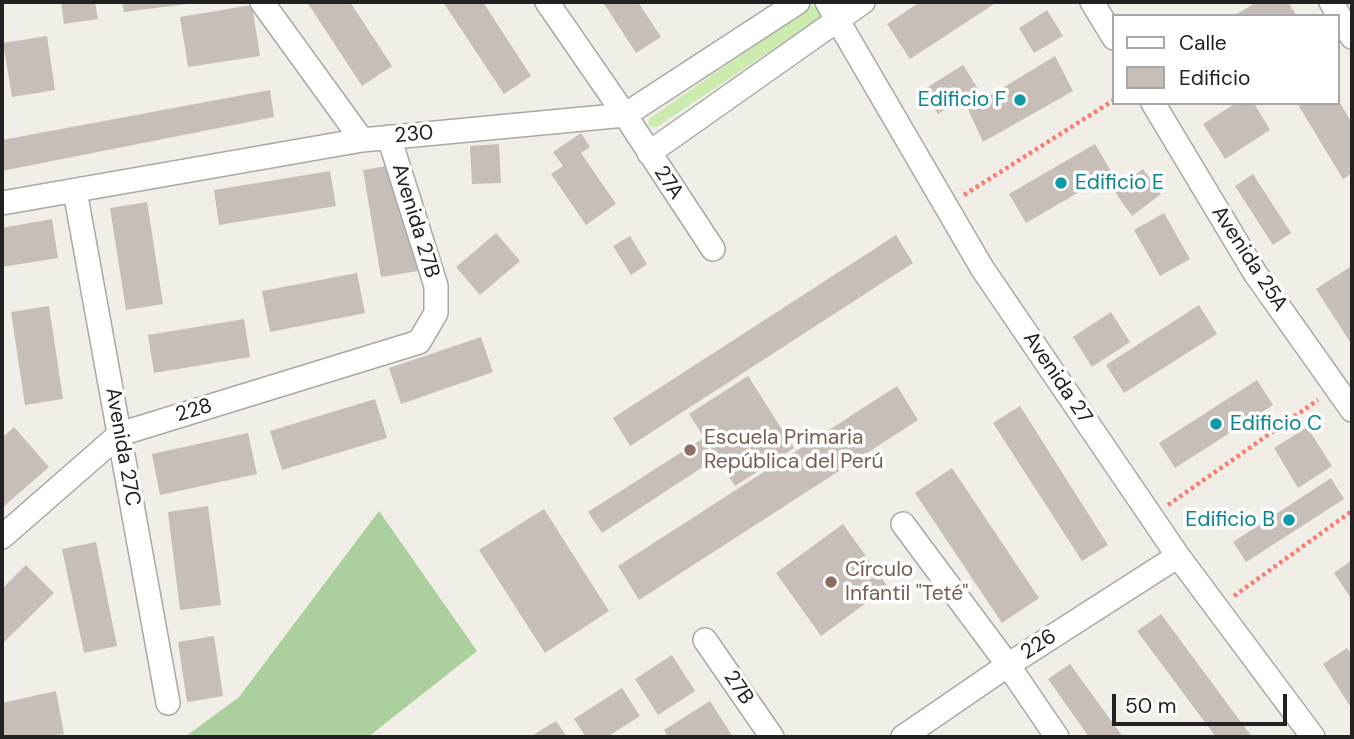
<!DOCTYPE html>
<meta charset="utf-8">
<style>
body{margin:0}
#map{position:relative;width:1354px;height:739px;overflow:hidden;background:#f1eee8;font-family:"DM Sans",sans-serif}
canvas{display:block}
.frame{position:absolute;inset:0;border:4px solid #212121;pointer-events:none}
.legend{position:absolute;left:1112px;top:14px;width:228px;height:91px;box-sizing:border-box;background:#fff;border:2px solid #a6a6a6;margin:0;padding:9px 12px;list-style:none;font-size:21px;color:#212121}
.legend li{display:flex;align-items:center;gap:14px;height:35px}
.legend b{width:35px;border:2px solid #a6a6a6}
.scale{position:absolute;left:1112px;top:694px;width:175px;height:32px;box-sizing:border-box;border:4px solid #212121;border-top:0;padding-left:9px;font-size:21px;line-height:24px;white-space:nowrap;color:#212121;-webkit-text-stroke:5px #fff;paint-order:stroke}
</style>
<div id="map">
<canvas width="1354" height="739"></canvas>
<div class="frame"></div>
<ul class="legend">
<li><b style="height:9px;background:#fff"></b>Calle</li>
<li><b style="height:19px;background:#c6beb7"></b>Edificio</li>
</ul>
<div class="scale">50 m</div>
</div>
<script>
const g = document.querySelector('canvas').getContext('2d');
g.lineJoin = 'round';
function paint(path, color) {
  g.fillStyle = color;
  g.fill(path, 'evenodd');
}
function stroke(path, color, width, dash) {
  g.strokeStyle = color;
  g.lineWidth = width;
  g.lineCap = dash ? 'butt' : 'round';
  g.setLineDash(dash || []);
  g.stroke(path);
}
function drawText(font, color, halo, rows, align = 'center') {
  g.font = font + ' "DM Sans",sans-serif';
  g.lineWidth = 7;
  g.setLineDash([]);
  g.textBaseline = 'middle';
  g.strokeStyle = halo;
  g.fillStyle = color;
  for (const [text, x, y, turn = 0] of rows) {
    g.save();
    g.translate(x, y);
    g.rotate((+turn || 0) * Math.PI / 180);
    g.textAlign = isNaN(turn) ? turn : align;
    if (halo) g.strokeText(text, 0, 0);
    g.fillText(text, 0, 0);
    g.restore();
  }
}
const grass = new Path2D(`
 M813 5 818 6 821 11V17L657 127H651L648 124 650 118Z`);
const forest = new Path2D(`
 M379 511 477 651 368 737H185L239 697Z`);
const building = new Path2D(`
 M61 2H95L98 19 64 24Z
 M122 2H195V3L124 12Z
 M307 2H350L392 66 362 86Z
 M443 2H483L531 76 504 94Z
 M603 2H638L661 37 636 53Z
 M920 2H997L910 59 887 24Z
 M1257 2H1288L1297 16H1238L1237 14Z
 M252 5 260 56 188 67 180 17Z
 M1047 10 1063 36 1034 53 1019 28Z
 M47 36 55 90 12 97 3 43Z
 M1055 56 1073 91 983 142 968 109Z
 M963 65 978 89 938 114 923 90Z
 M270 90 274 117 2 171V140Z
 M1338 100 1352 123V173L1343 179 1297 103H1338Z
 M1236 103H1254L1270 130 1225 159 1203 124Z
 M581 133 590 147 581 153 616 204 586 225 551 174 563 166 553 152Z
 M499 144 501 183 472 184 470 146Z
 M1095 144 1112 173 1026 223 1009 194Z
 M399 164 418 271 381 277 363 170Z
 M1143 169 1161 194 1132 216 1114 191Z
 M330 171 336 206 219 225 214 190Z
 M1253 174 1291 233 1273 245 1235 186Z
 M147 202 163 304 126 310 110 208Z
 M1164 213 1190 259 1160 276 1134 230Z
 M52 219 58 258 2 267V228Z
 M496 233 520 261 480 295 456 267Z
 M896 235 913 263 630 446 613 418Z
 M630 236 647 264 631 275 613 246Z
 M1350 267 1352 271V345L1316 289Z
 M357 273 365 313 270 332 262 291Z
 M1199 305 1217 334 1124 393 1106 365Z
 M49 306 63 399 25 405 11 312Z
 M1111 312 1130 342 1092 367 1073 337Z
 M244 319 250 357 154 373 148 335Z
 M481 337 493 372 401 404 389 368Z
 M748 376 794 448 735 486 689 414Z
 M1257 380 1273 405 1175 468 1159 443Z
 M897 386 918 420 639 600 618 566Z
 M375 399 387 438 282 470 270 431Z
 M1020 406 1108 545 1082 561 993 423Z
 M14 427 49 467 2 508V438Z
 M1307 427 1332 466 1298 488 1274 448Z
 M248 433 257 474 160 495 152 454Z
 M702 439 715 459 602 533 588 512Z
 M952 468 1039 598 1002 623 915 493Z
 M1331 478 1344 499 1246 562 1233 542Z
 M208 506 221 605 180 610 168 512Z
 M544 509 609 611 545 653 479 550Z
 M843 524 888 587 821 636 776 573Z
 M96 542 117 646 84 653 62 549Z
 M1352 560V600L1334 573Z
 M26 565 54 593 2 644V589Z
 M1161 614 1252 737H1216L1137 631Z
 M214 636 223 696 187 702 178 642Z
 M1347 648 1352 656V709L1323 664Z
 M672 655 695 691 658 715 635 679Z
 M1070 664 1123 737H1089L1048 679Z
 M622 688 640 716 607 737H586L574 719Z
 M56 691 64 734 47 737H2V703Z
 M710 701 733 737H668L664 730Z
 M556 721 567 737H530Z`);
const path = new Path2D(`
 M964 195 1114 100
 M1168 505 1318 400
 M1234 596 1352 511`);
const minor = new Path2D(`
 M262 2 362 140
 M547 2 625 115 713 249
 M827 2 982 268 1178 556 1313 737
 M1092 2 1114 38
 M1331 2 1352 37
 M1153 103 1255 273 1352 410
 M649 153 863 2
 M75 191 168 703
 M2 203 362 140 625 115 798 2
 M903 524 1008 665 1057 737
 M2 537 120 434 419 342 436 313V286L389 137
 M705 640 772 737
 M903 737 1008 665 1178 556`);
const markers = [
 [1020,100,7,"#0f9aa8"],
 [1061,183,7,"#0f9aa8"],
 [1216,424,7,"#0f9aa8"],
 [690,450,7,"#8d6e63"],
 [1289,520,7,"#0f9aa8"],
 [831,582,7,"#8d6e63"]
];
const cultureNames = [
 ["Edificio F",1006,100],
 ["Edificio E",1075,183,"left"],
 ["Edificio C",1230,424,"left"],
 ["Edificio B",1275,520]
];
const streetNames = [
 ["230",414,135,-5],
 ["27A",668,183,56],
 ["Avenida 27B",415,221,73],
 ["Avenida 25A",1249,259,57],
 ["Avenida 27",1057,378,56],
 ["228",194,411,-17],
 ["Avenida 27C",122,447,80],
 ["226",1039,645,-33],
 ["27B",738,688,56]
];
const educationNames = [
 ["Escuela Primaria",704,438],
 ["República del Perú",704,462],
 ["Círculo",845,570],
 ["Infantil \"Teté\"",845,594]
];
paint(grass, '#ccebae');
paint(forest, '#acd09d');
paint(building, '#c6beb7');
stroke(minor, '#a8a8a8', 26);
stroke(path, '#fa7d70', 4.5, [3.5, 3.5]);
stroke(minor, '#fff', 23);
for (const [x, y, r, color] of markers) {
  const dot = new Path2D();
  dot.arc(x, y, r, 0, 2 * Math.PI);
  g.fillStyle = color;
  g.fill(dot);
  stroke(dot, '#fff', 2.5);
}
drawText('21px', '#0d838f', '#fff', cultureNames, 'right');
drawText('21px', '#212121', '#fff', streetNames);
drawText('21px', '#785e54', '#fff', educationNames, 'left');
</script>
